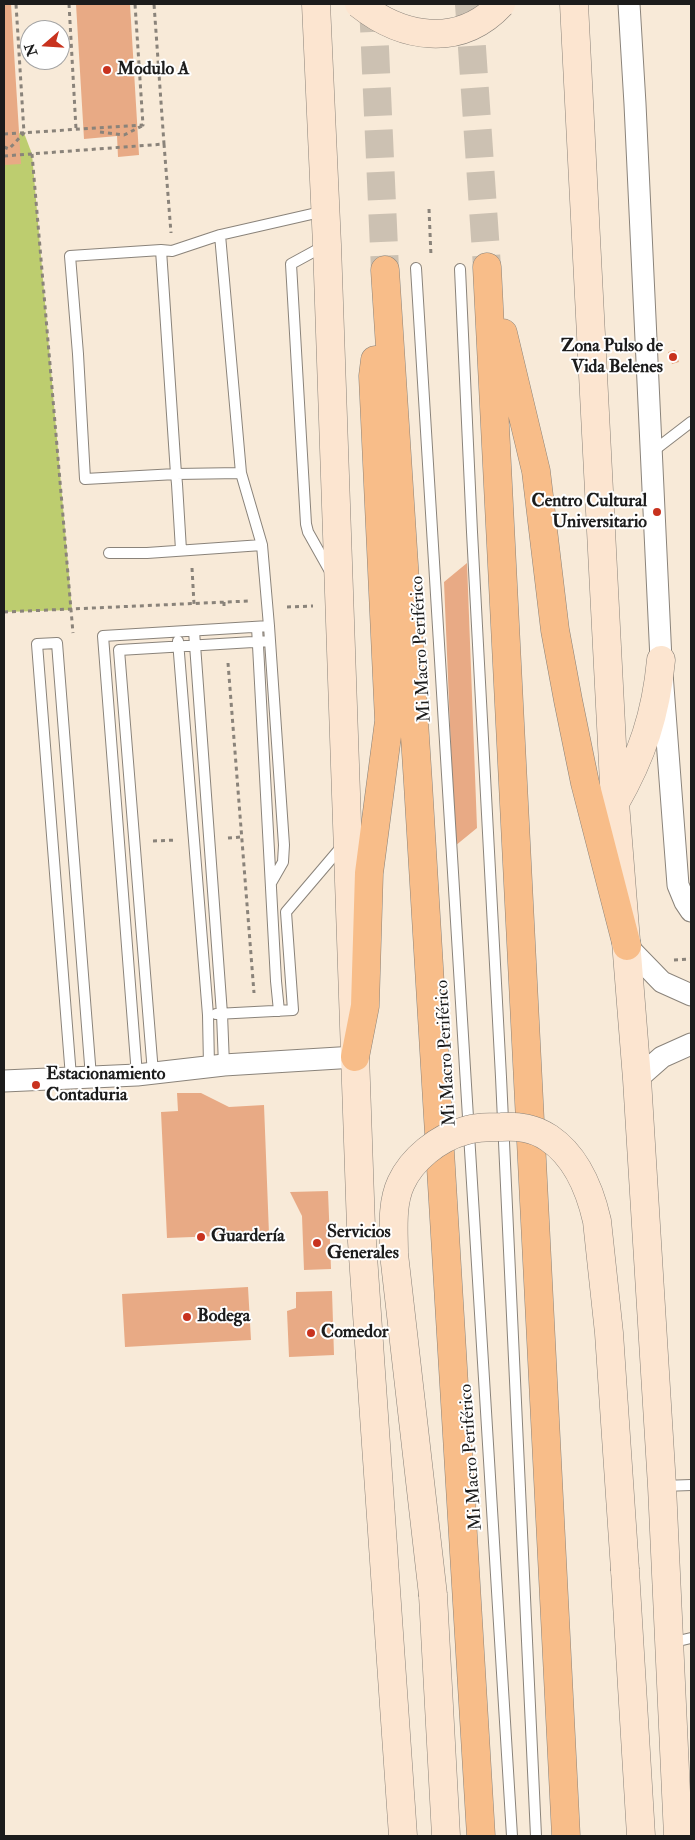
<!DOCTYPE html>
<meta charset="utf-8">
<style>
body{margin:0}
#map{position:relative;width:695px;height:1840px;overflow:hidden;background:#f8ead8;font-family:"IM FELL Double Pica",serif}
canvas{display:block}
.frame{position:absolute;inset:0;border:5px solid #1c1c1c;pointer-events:none}
.north{position:absolute;left:20px;top:20px;width:50px;height:50px;box-sizing:border-box;background:#fff;border:1px solid #a4a4a4;border-radius:50%;rotate:251deg;font-size:14px;font-weight:700;line-height:20px;text-align:center;color:#1c1c1c}
.north::after{content:'';display:block;margin:auto;width:18px;height:22px;background:#c8321e;clip-path:polygon(50% 0,100% 100%,50% 72%,0 100%)}
</style>
<div id="map">
<canvas width="695" height="1840"></canvas>
<div class="frame"></div>
<div class="north">N</div>
</div>
<script>
const g = document.querySelector('canvas').getContext('2d');
g.lineJoin = 'round';
function paint(path, color) {
  g.fillStyle = color;
  g.fill(path, 'evenodd');
}
function stroke(path, color, width, dash) {
  g.strokeStyle = color;
  g.lineWidth = width;
  g.lineCap = dash ? 'butt' : 'round';
  g.setLineDash(dash || []);
  g.stroke(path);
}
function drawText(font, color, halo, rows, align = 'center') {
  g.font = font + ' "IM FELL Double Pica",serif';
  g.lineWidth = 4;
  g.setLineDash([]);
  g.textBaseline = 'middle';
  g.strokeStyle = halo;
  g.fillStyle = color;
  for (const [text, x, y, turn = 0] of rows) {
    g.save();
    g.translate(x, y);
    g.rotate((+turn || 0) * Math.PI / 180);
    g.textAlign = isNaN(turn) ? turn : align;
    if (halo) g.strokeText(text, 0, 0);
    g.fillText(text, 0, 0);
    g.restore();
  }
}
const green = new Path2D(`
 M24 133 32 154 72 610 4 612V134Z`);
const building = new Path2D(`
 M4 4H11L21 164 4 165Z
 M76 4H130L139 155 118 157 117 136 84 139Z
 M675 350 679 362 672 364 668 352Z
 M467 563 477 828 455 846 444 582Z
 M177 1093H201L229 1107 264 1105 269 1234 167 1238 161 1112 178 1111Z
 M328 1191 331 1269 304 1270 302 1216 290 1192Z
 M248 1287 251 1340 125 1347 122 1294Z
 M332 1291 334 1355 289 1357 287 1311 296 1308V1292Z`);
const motorwayTunnel = new Path2D(`
 M373 4 385 270
 M469 4 487 267`);
const path = new Path2D(`
 M69 4 76 129
 M100 132 124 135 142 126
 M4 134 143 125 135 4
 M164 144 171 233
 M4 147 9 149 24 133 16 4
 M32 154 73 633
 M4 156 164 144 154 4
 M429 209 431 256
 M192 568 194 604
 M224 602V609
 M287 607 313 606
 M4 612 249 601
 M228 663 254 993
 M228 838 241 837
 M153 841 177 840
 M674 960 691 959`);
const service = new Path2D(`
 M220 235 241 473 262 545 269 626 284 845 283 862 271 883
 M324 246 291 264 306 524 308 532 331 573
 M161 250 172 251 220 235 325 211
 M416 268 512 1836
 M460 269 472 532 501 1077 536 1836
 M652 452 691 422
 M181 550 177 484 176 474 161 250 70 256 78 354 85 479 176 474 241 473
 M109 553H147L262 545
 M257 627 276 981 279 1011
 M194 631 222 1014 224 1065
 M178 641 208 1015 209 1066
 M216 1014 293 1010 286 912 343 845
 M153 1073 119 650 270 641
 M137 1075 103 636 269 626
 M71 1077 37 644 57 643 91 1077
 M663 1486 691 1485
 M670 1643 691 1638`);
const minor = new Path2D(`
 M629 4 635 104 661 660 678 885 685 902 691 911
 M627 946 662 982 691 995
 M637 1079 662 1057 691 1044
 M4 1081 137 1075 224 1065 355 1057`);
const secondary = new Path2D(`
 M316 4 327 245 361 1227 403 1836
 M574 4 615 803 637 1079 662 1486 678 1836
 M615 803C642 756 656 714 661 660
 M625 1570 641 1836
 M433 1595 446 1836`);
const motorway = new Path2D(`
 M487 267 566 1836
 M385 270 418 783 481 1836
 M503 333 536 471 555 630 568 700 585 783 627 946
 M355 1057 365 1006 369 873 389 721 373 376 375 360`);
const secondaryBridge = new Path2D(`
 M359 4C403 39 460 48 501 4
 M433 1595 394 1254C394 1232 391 1204 401 1183 412 1159 438 1138 464 1131 476 1127 489 1127 501 1127 519 1126 534 1128 549 1138 577 1157 590 1190 597 1221L609 1333 625 1570`);
const markers = [
 [107,70,5,"#c8321e"],
 [673,357,5,"#c8321e"],
 [657,512,5,"#c8321e"],
 [36,1085,5,"#c8321e"],
 [201,1237,5,"#c8321e"],
 [317,1243,5,"#c8321e"],
 [187,1317,5,"#c8321e"],
 [311,1333,5,"#c8321e"]
];
const poiNames = [
 ["Modulo A",117,70],
 ["Zona Pulso de",663,347,"right"],
 ["Vida Belenes",663,368,"right"],
 ["Centro Cultural",647,502,"right"],
 ["Universitario",647,523,"right"],
 ["Estacionamiento",46,1075],
 ["Contaduria",46,1096],
 ["Servicios",327,1233],
 ["Generales",327,1254],
 ["Guardería",211,1237],
 ["Bodega",197,1317],
 ["Comedor",321,1333]
];
const streetNames = [
 ["Mi Macro Periférico",422,649,-93],
 ["Mi Macro Periférico",447,1053,-93],
 ["Mi Macro Periférico",472,1457,-94]
];
paint(green, '#bdcd6f');
paint(building, '#e8aa85');
stroke(motorwayTunnel, '#ccc1b2', 28, [28, 14]);
stroke(service, '#8a837a', 12);
stroke(minor, '#8a837a', 23);
stroke(secondary, '#8a837a', 29);
stroke(motorway, '#8a837a', 29);
stroke(path, '#8a837a', 3, [4, 4]);
stroke(service, '#fff', 10);
stroke(minor, '#fff', 21);
stroke(secondary, '#fce5d0', 28);
stroke(motorway, '#f8bd89', 28);
stroke(secondaryBridge, '#8a837a', 29, []);
stroke(secondaryBridge, '#fce5d0', 28);
for (const [x, y, r, color] of markers) {
  const dot = new Path2D();
  dot.arc(x, y, r, 0, 2 * Math.PI);
  g.fillStyle = color;
  g.fill(dot);
  stroke(dot, '#fff', 2);
}
drawText('bold 18px', '#1c1c1c', '#fff', poiNames, 'left');
drawText('18px', '#1c1c1c', '#fff', streetNames);
</script>
